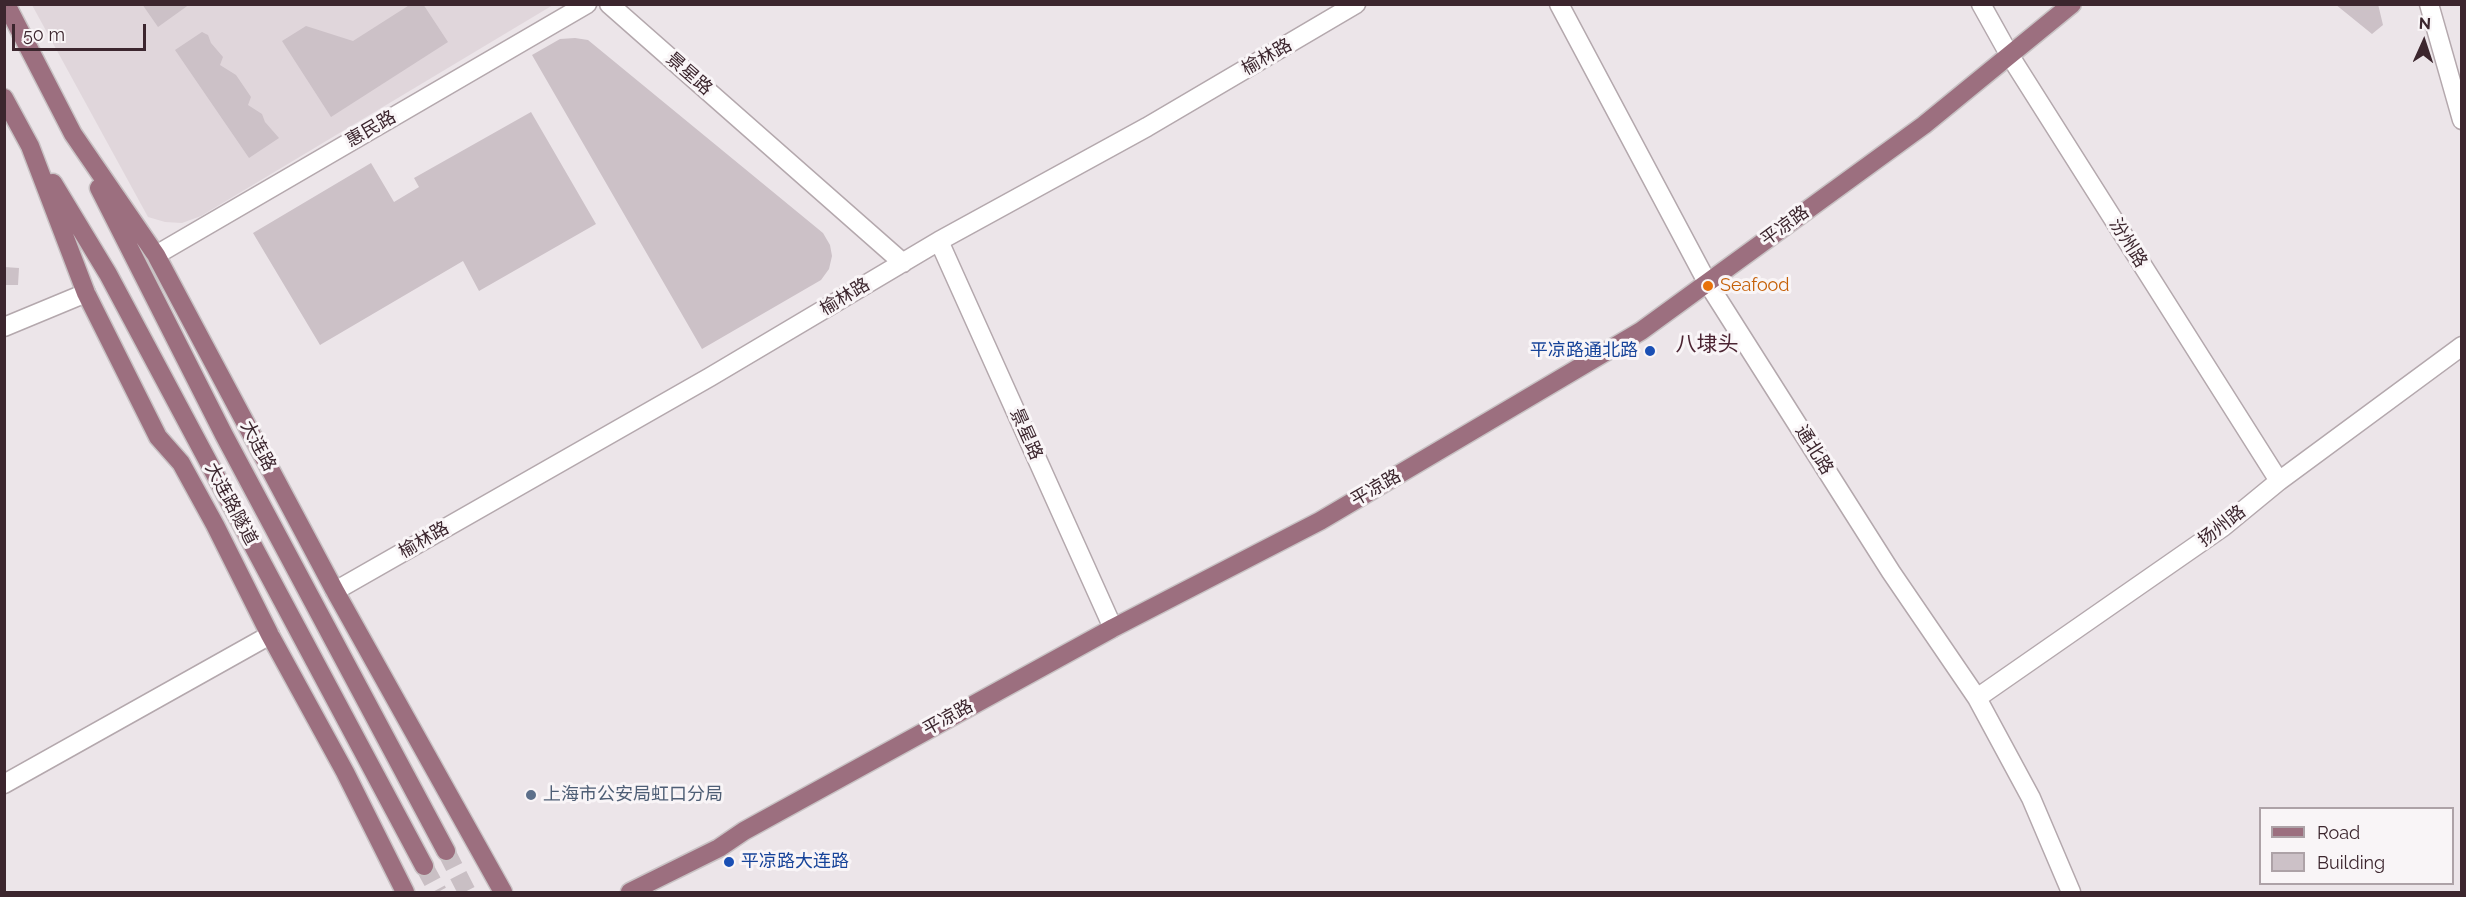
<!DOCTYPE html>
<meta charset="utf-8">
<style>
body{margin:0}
#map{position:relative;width:2466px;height:897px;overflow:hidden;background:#ece5e9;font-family:Raleway,sans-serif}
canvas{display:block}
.frame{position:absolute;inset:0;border:6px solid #3c262e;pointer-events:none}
.legend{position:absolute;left:2259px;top:807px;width:195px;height:78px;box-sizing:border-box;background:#f9f5f7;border:2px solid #ada2a7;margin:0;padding:8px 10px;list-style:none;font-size:18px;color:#3c262e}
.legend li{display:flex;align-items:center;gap:12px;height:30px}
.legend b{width:30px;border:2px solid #ada2a7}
.north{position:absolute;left:2394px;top:12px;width:60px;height:60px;-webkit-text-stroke:4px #f9f5f7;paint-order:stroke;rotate:3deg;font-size:16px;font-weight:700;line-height:24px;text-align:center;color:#3c262e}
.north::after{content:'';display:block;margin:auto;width:21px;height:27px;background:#3c262e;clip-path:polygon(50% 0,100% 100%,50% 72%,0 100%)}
.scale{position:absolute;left:12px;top:24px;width:134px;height:27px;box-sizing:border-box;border:3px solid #3c262e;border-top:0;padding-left:8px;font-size:18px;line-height:21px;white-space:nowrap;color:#3c262e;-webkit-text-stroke:4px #f9f5f7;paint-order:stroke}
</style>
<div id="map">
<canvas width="2466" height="897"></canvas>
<div class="frame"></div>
<ul class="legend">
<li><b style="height:8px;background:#9c6f7f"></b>Road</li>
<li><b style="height:16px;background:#ccc1c7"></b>Building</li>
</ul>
<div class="north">N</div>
<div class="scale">50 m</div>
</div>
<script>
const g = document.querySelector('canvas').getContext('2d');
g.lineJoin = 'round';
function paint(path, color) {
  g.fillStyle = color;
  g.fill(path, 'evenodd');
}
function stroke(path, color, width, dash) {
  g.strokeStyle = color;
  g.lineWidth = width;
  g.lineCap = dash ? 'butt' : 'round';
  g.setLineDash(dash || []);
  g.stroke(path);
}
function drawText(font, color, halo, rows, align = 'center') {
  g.font = font + ' Raleway,"Noto Sans SC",sans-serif';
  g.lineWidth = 6;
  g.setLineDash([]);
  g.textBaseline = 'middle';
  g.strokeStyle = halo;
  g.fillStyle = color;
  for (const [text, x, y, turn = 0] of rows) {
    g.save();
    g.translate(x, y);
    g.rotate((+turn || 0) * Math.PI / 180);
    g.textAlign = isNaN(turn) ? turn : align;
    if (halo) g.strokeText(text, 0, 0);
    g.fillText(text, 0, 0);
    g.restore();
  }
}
const built = new Path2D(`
 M32 5H553L201 216 182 223 165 222 148 217Z`);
const building = new Path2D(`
 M142 4H190L158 27Z
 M411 4H423L448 42 331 117 282 41 306 26 353 41Z
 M2335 4H2378L2383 25 2372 34Z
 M202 32 208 35 211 43 223 57 220 65 236 75 251 97 248 105 262 114 265 122 279 138 249 158 175 50Z
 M575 38 588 40 823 233 830 245 832 256 829 269 821 280 702 349 532 55 560 39Z
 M531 112 596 224 479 291 463 261 320 345 253 233 371 163 394 202 419 187 414 178Z
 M4 267 19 268 18 285H4Z`);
const majorTunnel = new Path2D(`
 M446 851 467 892
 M424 866 438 892`);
const minor = new Path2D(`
 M609 4 903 263
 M1559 4 1707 282 1891 572 1977 698 2031 798 2071 892
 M1981 4 2010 56 2279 481
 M2429 4 2462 120
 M939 241 1113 628
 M156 255 587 4
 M4 327 86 293
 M335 591 710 377 939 241 1147 127 1356 4
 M1977 698 2223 527 2279 481 2462 346
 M4 784 270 635`);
const major = new Path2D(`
 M6 4 73 134 156 255 335 591 503 892
 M4 98 30 146 86 293 158 437 181 463 215 525 270 635 345 772 405 892
 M53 183 108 274 424 866
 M99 188 224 435 446 851
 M630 892 719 848 744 831 1113 628 1320 521 1641 331 1924 125 2072 4`);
const markers = [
 [1708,286,6,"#e8710a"],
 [1650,351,6,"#1a4fb4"],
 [531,795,6,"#5c6f8a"],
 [729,862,6,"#1a4fb4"]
];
const streetNames = [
 ["榆林路",1267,57,-30],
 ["景星路",689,74,41],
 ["惠民路",371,129,-30],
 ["平凉路",1785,226,-36],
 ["汾州路",2128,243,58],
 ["榆林路",845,297,-31],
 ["景星路",1026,434,66],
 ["大连路",258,446,62],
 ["通北路",1814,450,58],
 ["平凉路",1376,488,-30],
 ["大连路隧道",231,504,62],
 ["扬州路",2222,526,-38],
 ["榆林路",424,540,-30],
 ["平凉路",948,718,-29]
];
const foodNames = [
 ["Seafood",1720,286]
];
const transitNames = [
 ["平凉路通北路",1638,351],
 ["平凉路大连路",741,862,"left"]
];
const serviceNames = [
 ["上海市公安局虹口分局",543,795]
];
const quarterNames = [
 ["八埭头",1707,345]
];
paint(built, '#e0d6db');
paint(building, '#ccc1c7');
stroke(majorTunnel, '#c9bfc4', 18, [18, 9]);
stroke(minor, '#b4a8ad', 21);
stroke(major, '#c8c2c4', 21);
stroke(minor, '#fff', 18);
stroke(major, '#9c6f7f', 18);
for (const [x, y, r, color] of markers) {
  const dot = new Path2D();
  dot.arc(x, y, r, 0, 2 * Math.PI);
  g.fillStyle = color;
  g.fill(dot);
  stroke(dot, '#f9f5f7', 2);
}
drawText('18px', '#3c262e', '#f9f5f7', streetNames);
drawText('18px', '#c56008', '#f9f5f7', foodNames, 'left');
drawText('18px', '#164399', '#f9f5f7', transitNames, 'right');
drawText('18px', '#4e5e75', '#f9f5f7', serviceNames, 'left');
drawText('21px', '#4b2432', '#f9f5f7', quarterNames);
</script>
